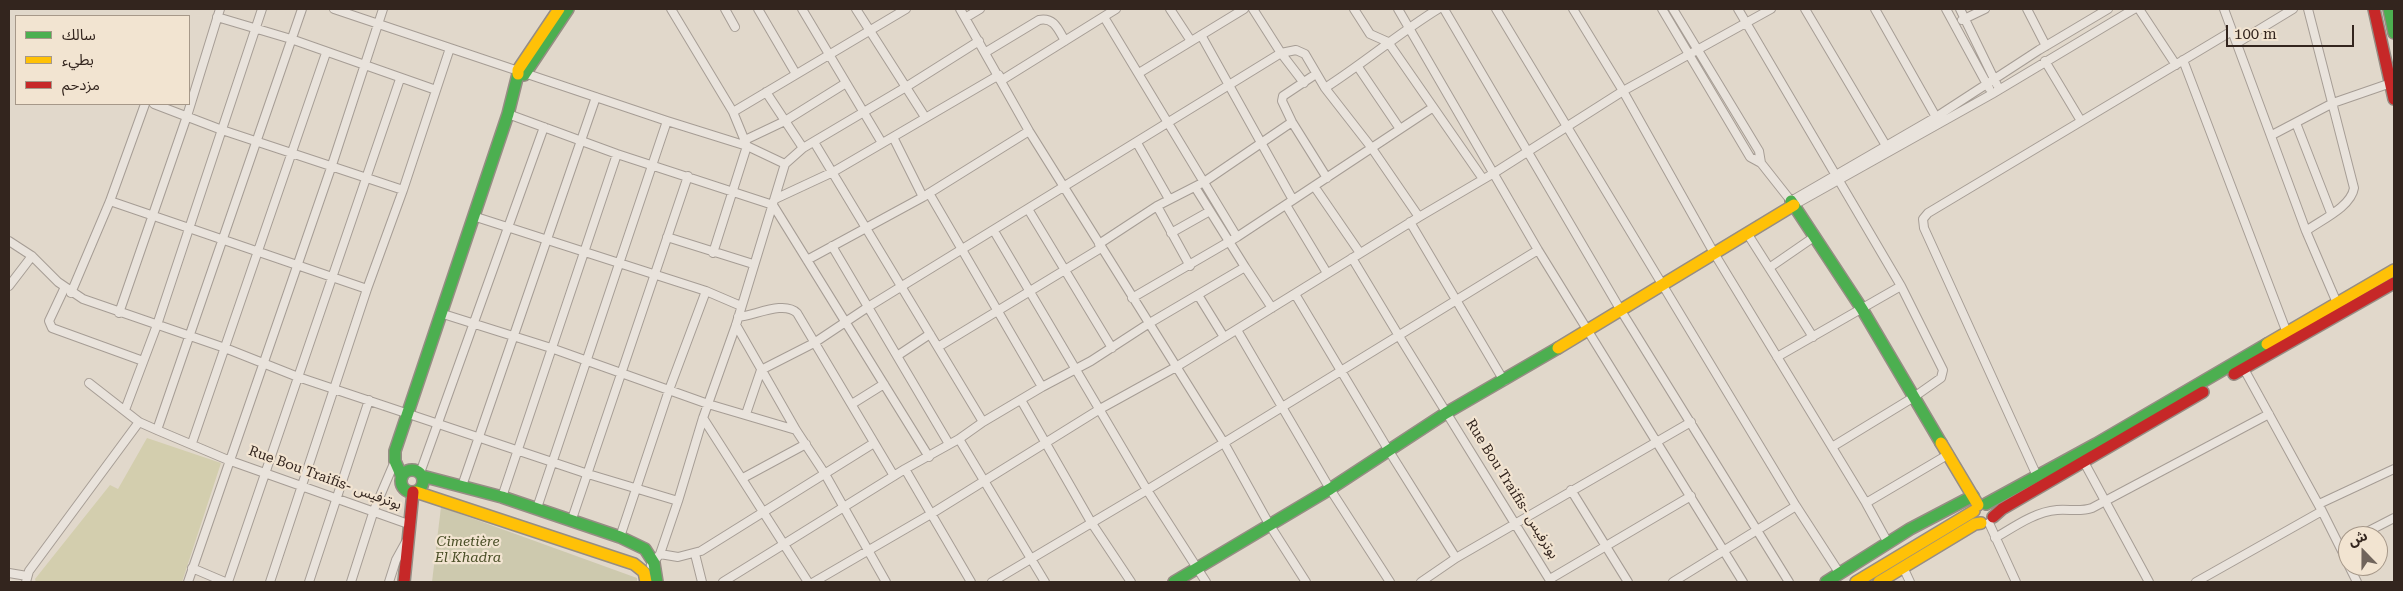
<!DOCTYPE html>
<meta charset="utf-8">
<style>
body{margin:0}
#map{position:relative;width:2403px;height:591px;overflow:hidden;background:#e1d8cb;font-family:"Roboto Serif","Noto Sans Arabic",serif}
canvas{display:block}
.frame{position:absolute;inset:0;border:10px solid #33251e;pointer-events:none}
.legend{position:absolute;left:15px;top:15px;width:175px;height:90px;box-sizing:border-box;background:#f2e4d1;border:1px solid #a69889;margin:0;padding:6px 9px;list-style:none;font-size:15px;color:#33251e}
.legend li{display:flex;align-items:center;gap:10px;height:25px}
.legend b{width:25px;border:1px solid #a69889}
.north{position:absolute;left:2338px;top:526px;width:50px;height:50px;box-sizing:border-box;background:#f2e4d1;border:1px solid #a69889;border-radius:50%;rotate:338deg;font-size:14px;font-weight:700;line-height:20px;text-align:center;color:#33251e}
.north::after{content:'';display:block;margin:auto;width:18px;height:22px;background:#70645b;clip-path:polygon(50% 0,100% 100%,50% 72%,0 100%)}
.scale{position:absolute;left:2226px;top:25px;width:128px;height:22px;box-sizing:border-box;border:2px solid #33251e;border-top:0;padding-left:6px;font-size:15px;line-height:18px;white-space:nowrap;color:#33251e;-webkit-text-stroke:4px #f2e4d1;paint-order:stroke}
</style>
<div id="map">
<canvas width="2403" height="591"></canvas>
<div class="frame"></div>
<ul class="legend">
<li><b style="height:6px;background:#4caf50"></b>سالك</li>
<li><b style="height:6px;background:#ffc107"></b>بطيء</li>
<li><b style="height:6px;background:#c62828"></b>مزدحم</li>
</ul>
<div class="north">ش</div>
<div class="scale">100 m</div>
</div>
<script>
const g = document.querySelector('canvas').getContext('2d');
g.lineJoin = 'round';
function paint(path, color) {
  g.fillStyle = color;
  g.fill(path, 'evenodd');
}
function stroke(path, color, width, dash) {
  g.strokeStyle = color;
  g.lineWidth = width;
  g.lineCap = dash ? 'butt' : 'round';
  g.setLineDash(dash || []);
  g.stroke(path);
}
function drawText(font, color, halo, rows, align = 'center') {
  g.font = font + ' "Roboto Serif","Noto Sans Arabic",serif';
  g.lineWidth = 4.5;
  g.setLineDash([]);
  g.textBaseline = 'middle';
  g.strokeStyle = halo;
  g.fillStyle = color;
  for (const [text, x, y, turn = 0] of rows) {
    g.save();
    g.translate(x, y);
    g.rotate((+turn || 0) * Math.PI / 180);
    g.textAlign = isNaN(turn) ? turn : align;
    if (halo) g.strokeText(text, 0, 0);
    g.fillText(text, 0, 0);
    g.restore();
  }
}
const green = new Path2D(`
 M147 438 221 463 182 582H36L35 579 110 485 118 489Z`);
const cemetery = new Path2D(`
 M441 507 637 578V582H432Z`);
const street = new Path2D(`
 M334 9 667 121 747 146 785 164
 M671 9 733 112 747 146 713 253
 M725 9 735 27
 M758 9 796 74
 M802 9 882 143
 M856 9 925 117
 M960 9 1029 131 1224 443 1269 524 1306 582
 M1170 9 1191 41
 M1253 9 1281 53 1304 83
 M1354 9 1370 34 1388 42 1483 179
 M1398 9 1538 250 1743 582
 M1444 9 1620 309 1789 582
 M1496 9 1796 506 1840 574
 M1573 9 1623 91 1714 253 1866 503 1888 543
 M1662 9 1750 157 1761 163 1791 201 1936 117 2039 50 2108 9
 M1673 9 1759 151 1761 163
 M1738 9 1901 286 1943 370 1941 378 1914 397 1832 447
 M1805 9 1888 149
 M1875 9 1936 117
 M1946 9 1989 88
 M1960 9 1997 85
 M2027 9 2046 46
 M2139 9 2176 65
 M2224 9 2306 231 2337 303
 M217 17 291 39 436 90
 M1104 17 1237 237
 M965 18 980 9
 M1962 20 1985 9
 M1201 35 1293 200
 M2237 43 2293 9
 M986 52 1039 20C1054 17 1058 29 1065 41
 M2183 60 2287 333
 M2045 61 2081 121
 M1358 67 1400 129
 M1139 73 1244 9
 M1316 74 1283 96 1282 101 1292 122 1327 178
 M1002 80 1116 9
 M1325 88C1364 63 1399 33 1438 9
 M766 92 803 148
 M154 104 222 130 403 190
 M733 112 906 9
 M508 114 617 154 773 205 929 457
 M2296 123 2331 213
 M2272 135 2333 103 2391 83
 M893 137 923 197
 M745 140 785 121 846 83
 M814 142 983 422
 M1137 143 1169 199
 M1314 186 1360 253
 M929 193 1042 387
 M775 199 833 172 999 75
 M110 201 367 289
 M1286 205 1327 273
 M1794 205 1992 94 2134 9
 M1028 209 1112 348
 M473 216 706 291 741 306
 M1410 222 1504 381
 M994 231 1147 490 1206 582
 M2306 231C2321 220 2351 207 2354 188L2308 9
 M1171 233 1210 211
 M1747 233 1813 337
 M667 237 753 264
 M9 241 32 256 58 282 83 299 225 348 298 377 588 474 678 501
 M1099 244 1157 206
 M832 246 949 444
 M1352 258 1399 336 1551 582
 M807 260 923 197 1029 131
 M1190 266 1157 206 1204 182 1292 122
 M1245 267 1272 308
 M1769 268 1814 237
 M9 286 32 256
 M65 287 49 321 52 328 143 361
 M71 293 110 201 145 104
 M1295 294 1389 451 1456 558
 M1198 295 1224 337
 M1132 298 1237 237 1432 108
 M119 313 187 116 220 9
 M440 313 551 348 708 404 796 430
 M738 317C754 316 784 300 797 313L894 476
 M736 325 796 430 825 474 886 582
 M1237 330 1330 489 1390 582
 M938 347 1101 248
 M897 356 930 334
 M1777 357 1901 286
 M2244 369 2322 511 2348 563
 M89 383 139 422 157 430 228 460 411 525
 M1021 400 1091 522 1131 582
 M852 404 884 384
 M125 410 157 325 262 9
 M746 414 761 370 814 343 868 307 1281 53 1296 50 1305 54 1325 88 1371 147 1419 217
 M703 418 808 582
 M157 430 302 9
 M959 439 1045 582
 M192 443 326 53
 M2084 462 2149 582
 M905 469 971 582
 M420 473 544 127
 M2037 476 1924 228 1923 219 1928 213 2232 31
 M743 478 806 444
 M462 486 596 97
 M1571 490 1628 582
 M502 497 617 154
 M1866 503 1949 454
 M2319 504 2394 469
 M537 508 667 121
 M572 519 688 176
 M1989 523 2016 582
 M2359 536 2394 518
 M620 537 669 390 706 291
 M1995 538C2014 527 2034 512 2057 510 2069 509 2081 512 2092 508L2269 414
 M660 554 678 557 701 551 874 443
 M695 554 702 582
 M651 565 660 554 678 501 703 418 736 325 785 164 803 148 906 87 979 41
 M2349 566 2357 582
 M1903 567 1910 582
 M192 568 225 582
 M9 573 27 576
 M1550 579 1691 496
 M26 582 29 571 139 422
 M188 582 332 165 383 9
 M228 582 400 79
 M270 582 367 289 403 190 450 48
 M309 582 369 400
 M351 582 374 510 395 461
 M389 582 396 560 407 540
 M723 582 905 469 959 439 983 422 1042 387 1091 361 1148 324 1245 267 1195 187
 M814 582 931 514 1100 409 1176 367 1419 217 1494 173 1623 91 1771 9
 M992 582 1147 490 1538 250
 M1421 582 1456 558 1691 422
 M1673 582 1796 506
 M2196 582 2322 511`);
const fast = new Path2D(`
 M2389 9 2394 33
 M524 75 568 9
 M1791 201 1862 309 1941 443
 M401 481a11 11 0 1 1 22 0a11 11 0 1 1-22 0Z
 M422 476 502 497 620 537 645 549 654 563 657 582
 M402 477 395 461V451L508 114 518 74
 M1986 504 2096 444 2267 344
 M1174 582 1330 489 1446 413 1558 348
 M1826 582 1910 529 1973 496`);
const slow = new Path2D(`
 M518 74V70L559 9
 M2267 344 2394 270
 M1558 348 1794 205
 M1941 443 1978 505
 M416 492 634 564 644 572 646 582
 M1856 582 1974 511
 M1879 582 1975 524 1981 523`);
const jam = new Path2D(`
 M2374 9 2394 99
 M2234 374 2394 283
 M1993 517 2002 509 2203 392
 M404 582 413 492`);
const streetNames = [
 ["Rue Bou Traifis- بوترفيس",325,478,20],
 ["Rue Bou Traifis- بوترفيس",1512,489,58]
];
const parkNames = [
 ["Cimetière",468,542],
 ["El Khadra",468,558]
];
paint(green, '#d3ceae');
paint(cemetery, '#cdc9ae');
stroke(street, '#a69d95', 10);
stroke(fast, '#968d84', 14);
stroke(slow, '#968d84', 14);
stroke(jam, '#968d84', 14);
stroke(street, '#e9e3dc', 8);
stroke(fast, '#4caf50', 11);
stroke(slow, '#ffc107', 11);
stroke(jam, '#c62828', 11);
drawText('14px', '#33251e', '#f2e4d1', streetNames);
drawText('italic 14px', '#494e26', '#f2e4d1', parkNames);
</script>
